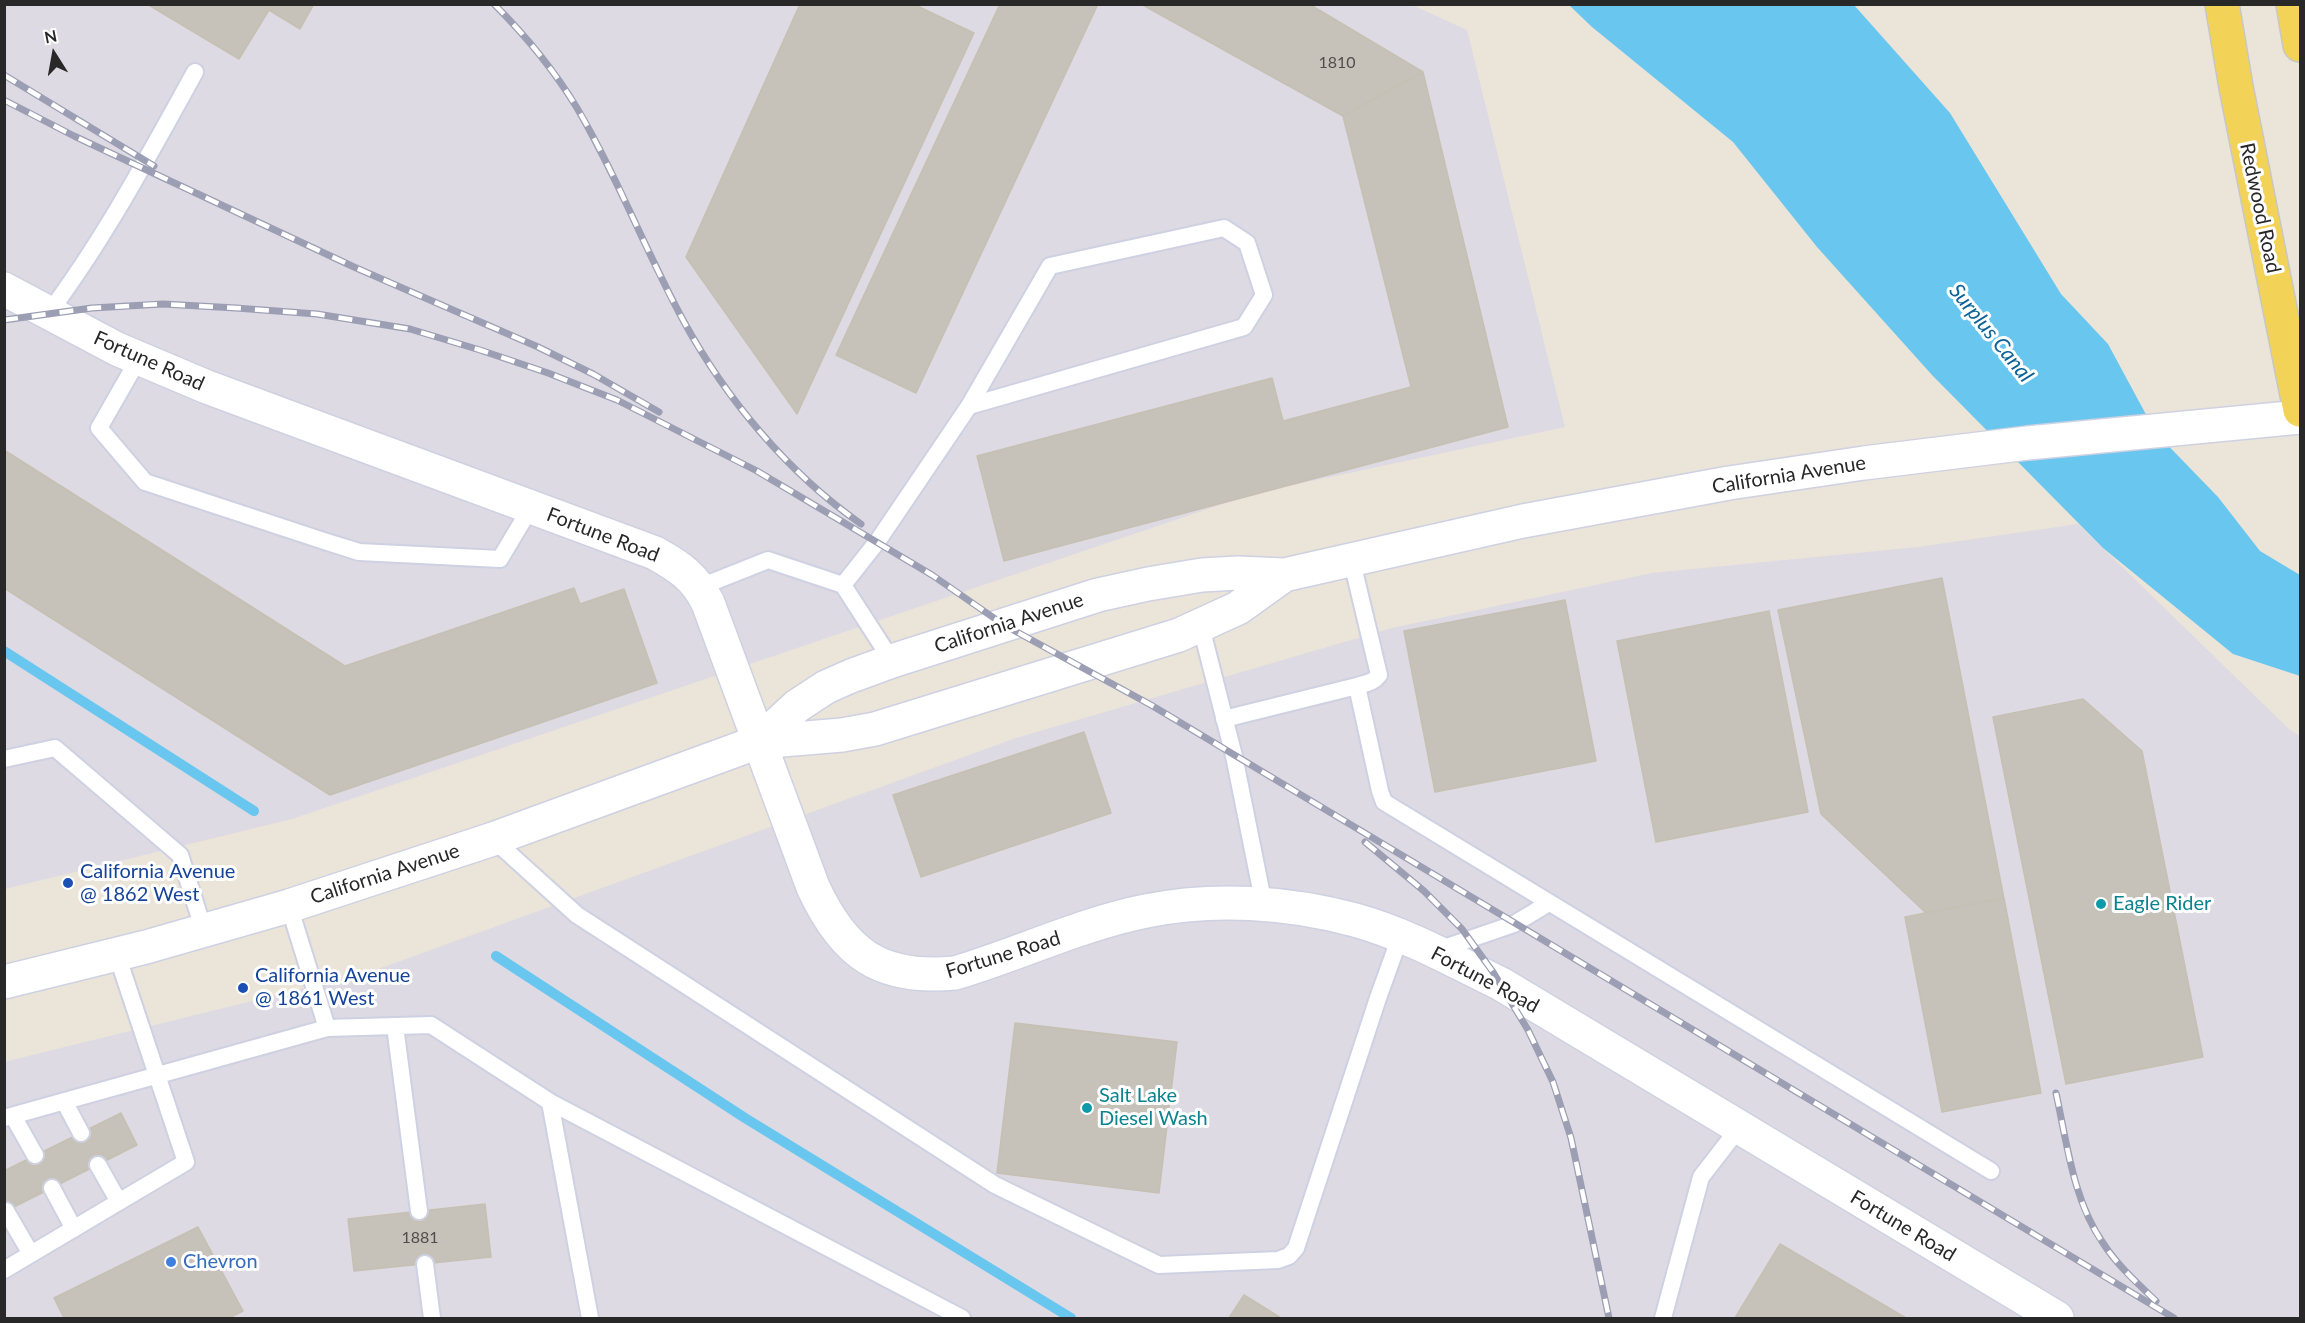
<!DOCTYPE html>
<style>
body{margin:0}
#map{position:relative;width:2305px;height:1323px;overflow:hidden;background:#ebe4d9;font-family:Lato,sans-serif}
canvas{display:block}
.frame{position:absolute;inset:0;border:6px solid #282828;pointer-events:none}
.north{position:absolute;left:24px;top:24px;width:60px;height:60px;-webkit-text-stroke:4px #fff;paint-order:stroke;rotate:349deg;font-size:16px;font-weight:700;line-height:24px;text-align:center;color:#282828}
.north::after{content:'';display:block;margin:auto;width:21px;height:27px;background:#282828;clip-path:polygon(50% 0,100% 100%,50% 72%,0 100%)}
</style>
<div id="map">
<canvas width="2305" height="1323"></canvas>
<div class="frame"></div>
<div class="north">N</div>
</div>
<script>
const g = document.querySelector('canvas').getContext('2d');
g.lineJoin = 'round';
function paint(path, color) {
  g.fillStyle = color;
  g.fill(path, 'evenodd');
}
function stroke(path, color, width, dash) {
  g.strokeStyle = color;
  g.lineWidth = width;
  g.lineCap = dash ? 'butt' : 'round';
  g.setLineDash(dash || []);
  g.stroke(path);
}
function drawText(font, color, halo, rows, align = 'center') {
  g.font = font + ' Lato,sans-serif';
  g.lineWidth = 6;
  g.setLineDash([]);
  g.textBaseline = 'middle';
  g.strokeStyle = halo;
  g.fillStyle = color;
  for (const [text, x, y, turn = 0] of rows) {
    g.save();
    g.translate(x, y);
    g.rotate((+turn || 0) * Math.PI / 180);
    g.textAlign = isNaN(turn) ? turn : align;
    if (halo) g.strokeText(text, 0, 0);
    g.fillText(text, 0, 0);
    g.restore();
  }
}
const industrial = new Path2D(`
 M4 5H1412L1467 30 1565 427 1255 493 292 819 5 889Z
 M2078 524 2290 730 2300 736V1318H5L4 1062 370 972 1016 738 1392 628 1652 573 1918 547Z`);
const water = new Path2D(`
 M1569 5H1854L1950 113 2061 294 2108 344 2156 433 2218 497 2260 551 2300 575V676L2233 654 2103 548 1932 375 1817 247 1733 142 1592 27Z`);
const stream = new Path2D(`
 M4 651 254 811
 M496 956 745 1118 1071 1318`);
const building = new Path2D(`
 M147 4H314L300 29 269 10 239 59Z
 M800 4H913L974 33 797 414 686 257Z
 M1000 4H1098L916 393 836 355Z
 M1141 4H1309L1423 72 1343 116Z
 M1423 72 1508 427 1004 561 977 456 1272 378 1283 421 1411 387 1343 116Z
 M4 450 345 666 574 588 580 604 624 589 657 683 330 795 4 588Z
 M1942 578 2004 899V898L1926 913 1821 814 1778 610Z
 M1565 600 1596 761 1435 792 1404 631Z
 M1769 611 1808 812 1656 842 1617 641Z
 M2083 699 2142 751 2203 1057 2066 1084 1993 717Z
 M1084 732 1111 813 921 877 893 795Z
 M2004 898 2041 1093 1942 1112 1905 917Z
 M1015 1023 1177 1042 1159 1193 997 1173Z
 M121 1113 137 1145 4 1212V1171Z
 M485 1204 491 1257 354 1271 348 1219Z
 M198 1227 243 1311 229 1318H64L54 1298Z
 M1780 1244 1906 1318H1735Z
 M1244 1295 1281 1318H1229Z`);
const lane = new Path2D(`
 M48 314C105 238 149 155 195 72
 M139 358 99 428 145 482 324 541 359 552 500 559 531 507
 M843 585 877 542 969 406 1244 327 1264 295 1247 243 1224 228 1050 266 969 406
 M700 587 768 560 843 585 892 661
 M1201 627 1234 756 1264 905
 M1357 686 1380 791 1384 802 1991 1171
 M1224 719 1357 686C1366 683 1373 683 1379 675L1352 562
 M4 759 55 748 180 855 204 931
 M493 839 577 915 995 1185 1159 1265 1278 1260 1289 1256 1296 1248 1378 998 1400 937
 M289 906 327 1028 431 1025 550 1102 590 1318
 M1435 951 1514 924 1549 903
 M395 1026 419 1211
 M64 1101 81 1133
 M550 1102 962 1318
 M13 1116 35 1155
 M4 1118 327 1028
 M98 1165 119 1202
 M52 1188 74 1229
 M6 1211 31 1254
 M425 1264 432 1318
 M4 1270 186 1162 117 955
 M1663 1318 1701 1177 1739 1128`);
const street = new Path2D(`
 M4 289 117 349 207 387 655 553C680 567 695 577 708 603L813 887C844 954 880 980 955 973 1019 954 1081 924 1146 911 1214 897 1288 902 1355 920 1406 934 1454 961 1501 984L2057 1318`);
const secondary = new Path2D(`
 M758 742 797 706 826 687 851 676 892 661 1098 595 1148 584 1202 575 1238 573 1284 575 1523 521 1729 483 1864 463 2028 443 2300 417
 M4 982 146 947 289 906 493 839 758 742 842 735 875 729 1179 635 1238 608 1284 575`);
const primary = new Path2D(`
 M2222 4 2236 87 2300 410
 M2293 4 2300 45`);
const rail = new Path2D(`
 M494 4C525 35 554 70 577 108 617 176 645 250 683 320 726 399 787 472 861 524
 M4 75 154 166
 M4 100 74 136 354 267 538 347 593 374 659 412
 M4 320 92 308 163 304 236 308 317 314 410 329 480 350 548 373 617 400 757 471 932 575 1004 625 1151 705 2174 1318
 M1365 842 1424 891 1462 929 1493 972 1528 1030 1553 1082 1571 1138 1609 1318
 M2056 1093C2067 1143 2073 1200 2103 1243 2117 1265 2137 1283 2156 1301`);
const markers = [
 [68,883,6,"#1a4fb4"],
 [2101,904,6,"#0f9aa8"],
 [243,988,6,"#1a4fb4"],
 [1087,1108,6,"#0f9aa8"],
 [171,1262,6,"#3f7fe0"]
];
const numberNames = [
 ["1810",1337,63],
 ["1881",420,1238]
];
const streetNames = [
 ["Redwood Road",2260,208,78],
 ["Fortune Road",149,361,24],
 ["California Avenue",1789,475,-9],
 ["Fortune Road",603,535,21],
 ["California Avenue",1009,623,-18],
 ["California Avenue",385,874,-18],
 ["Fortune Road",1003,955,-17],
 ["Fortune Road",1485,980,28],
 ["Fortune Road",1903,1226,31]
];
const transitNames = [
 ["California Avenue",80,872],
 ["@ 1862 West",80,895],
 ["California Avenue",255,976],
 ["@ 1861 West",255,999]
];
const cultureNames = [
 ["Eagle Rider",2113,904],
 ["Salt Lake",1099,1096],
 ["Diesel Wash",1099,1119]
];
const shopNames = [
 ["Chevron",183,1262]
];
const waterNames = [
 ["Surplus Canal",1991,333,51]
];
paint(industrial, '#dddae3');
paint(water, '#69c7ef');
stroke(stream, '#69c7ef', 10);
paint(building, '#c6c1b9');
stroke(building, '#c6c0b3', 1.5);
stroke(lane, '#ced1e1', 20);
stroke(street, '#ced1e1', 36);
stroke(secondary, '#ced1e1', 36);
stroke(primary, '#c7c7c7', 36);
stroke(lane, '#fff', 16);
stroke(street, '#fff', 33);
stroke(secondary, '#fff', 33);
stroke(primary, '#f2d357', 33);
stroke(rail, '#9c9fb3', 7);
stroke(rail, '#fff', 4.5, [14]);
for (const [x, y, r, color] of markers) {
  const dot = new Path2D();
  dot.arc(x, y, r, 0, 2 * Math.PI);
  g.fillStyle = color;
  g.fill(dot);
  stroke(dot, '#fff', 2);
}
drawText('16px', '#504e4c', null, numberNames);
drawText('20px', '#282828', '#fff', streetNames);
drawText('20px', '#164399', '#fff', transitNames, 'left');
drawText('20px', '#0d838f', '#fff', cultureNames, 'left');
drawText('20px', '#366cbe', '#fff', shopNames, 'left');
drawText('italic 21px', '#0c6398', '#fff', waterNames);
</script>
